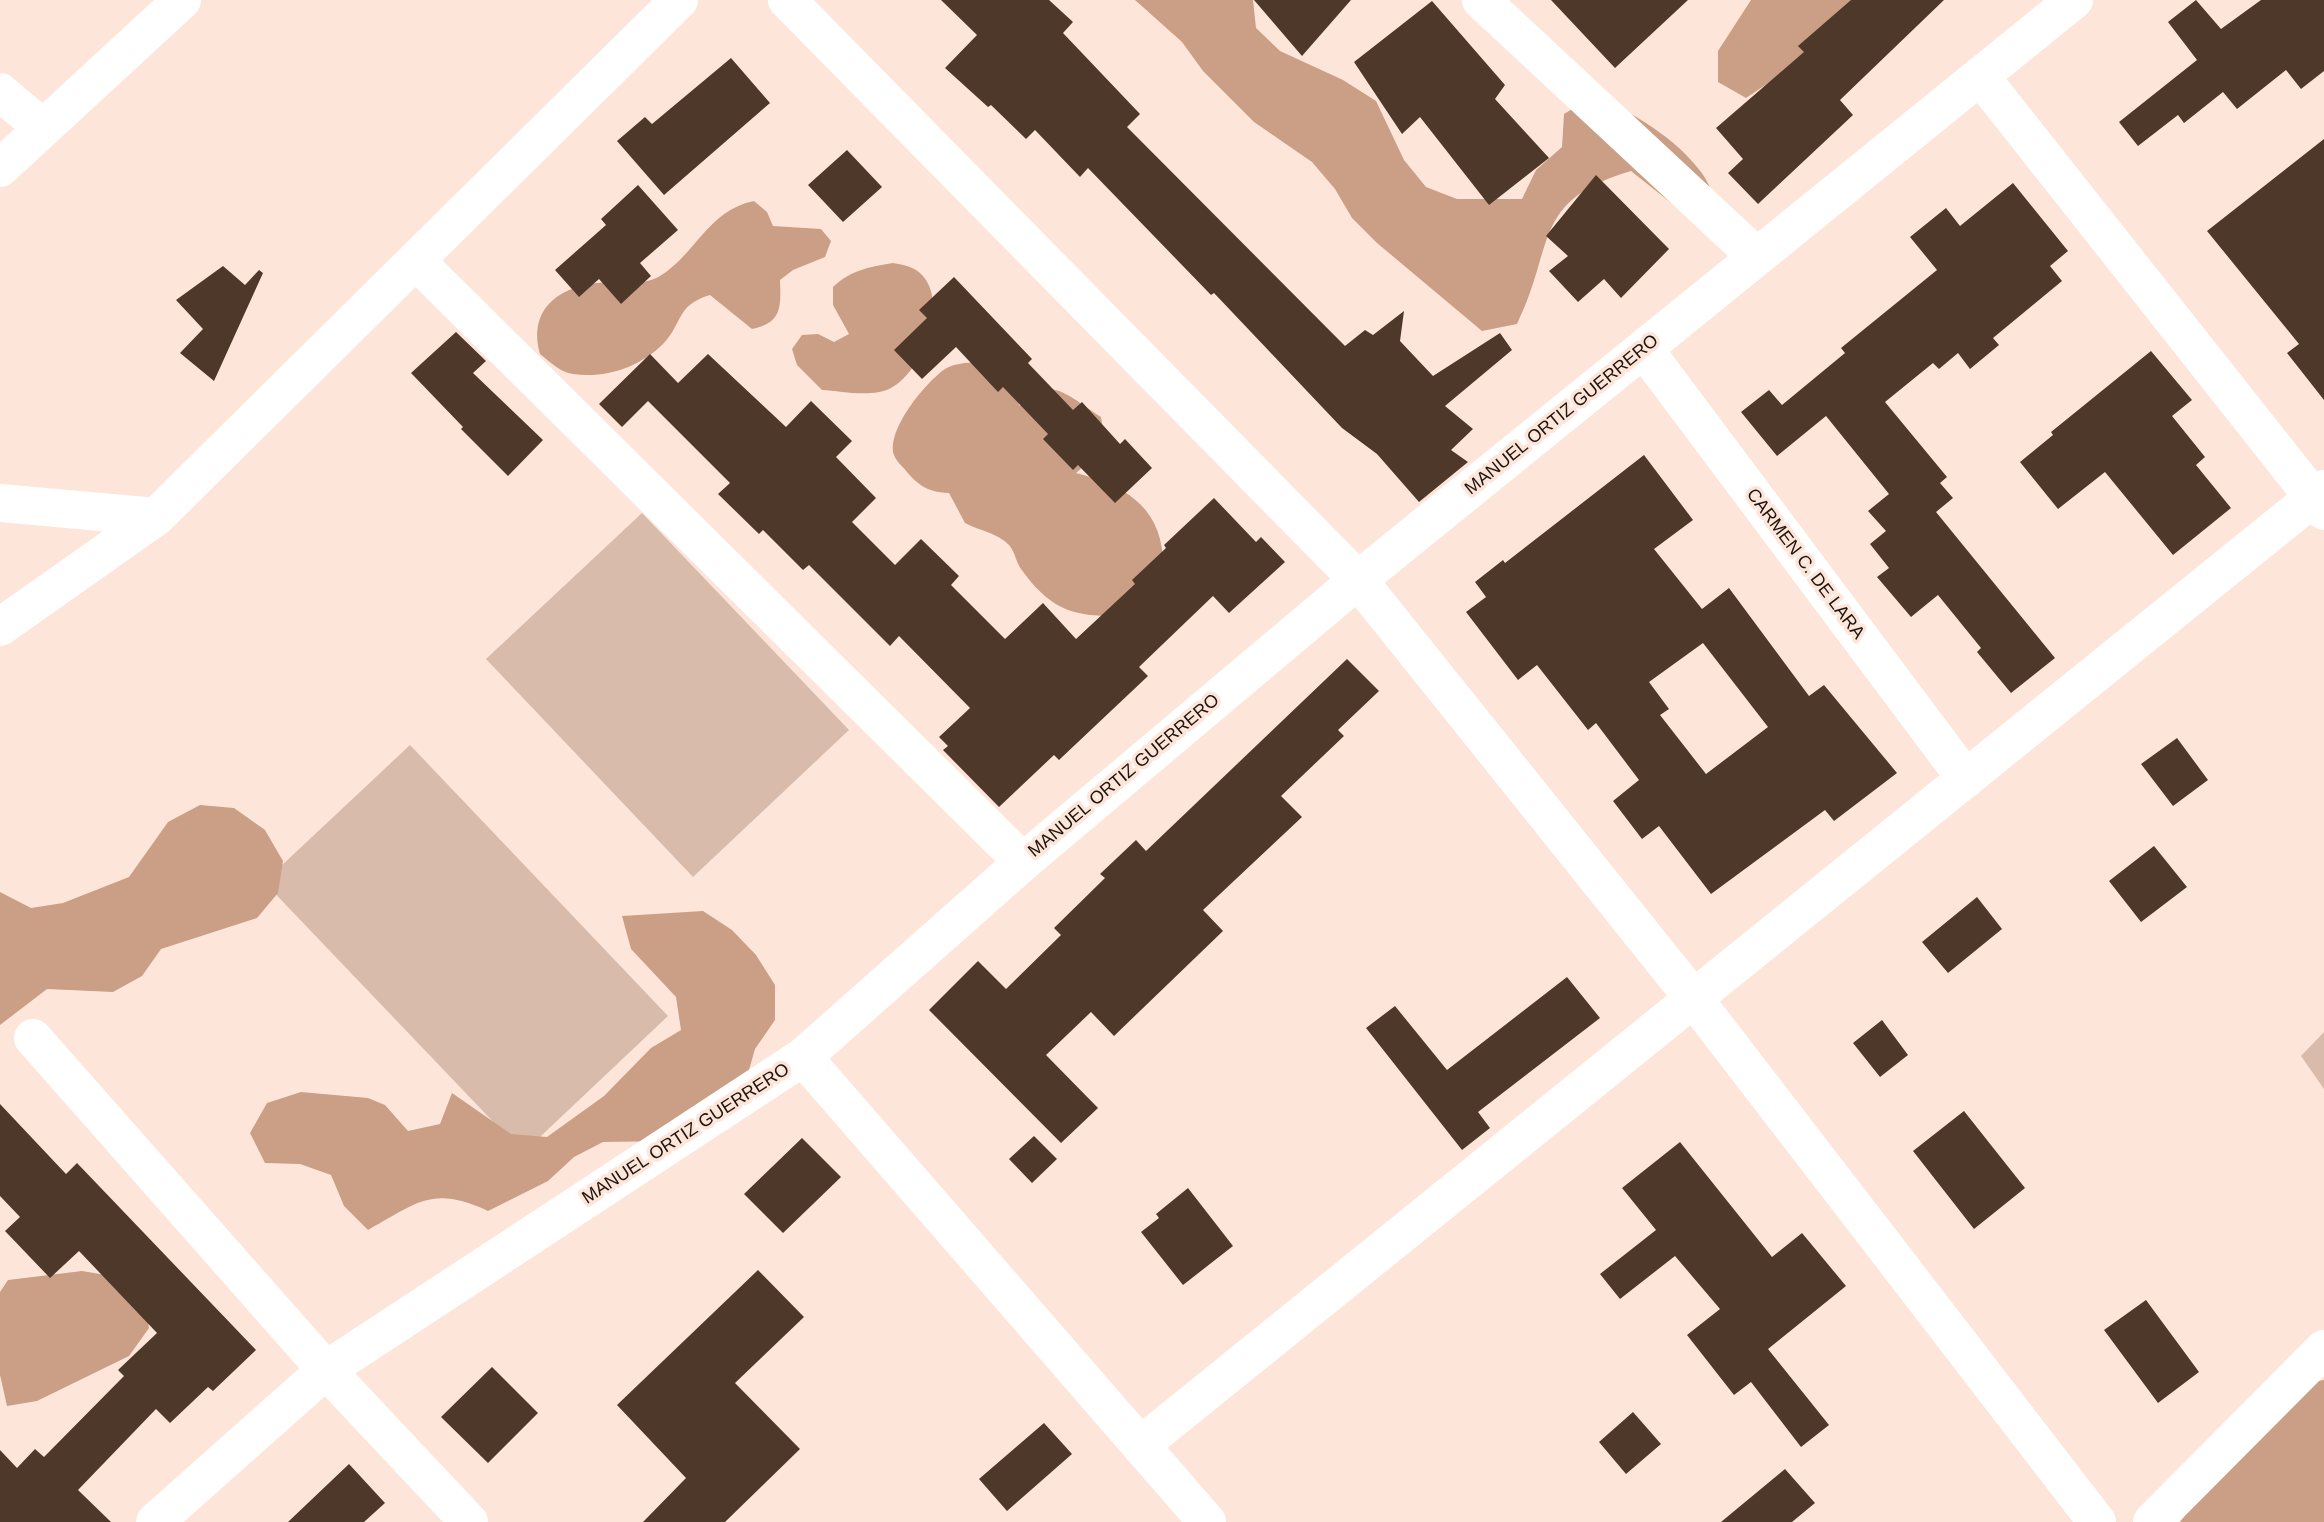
<!DOCTYPE html>
<style>
body{margin:0}
canvas{display:block;background:#fde6d9}
</style>
<canvas width="2324" height="1522"></canvas>
<script>
const g = document.querySelector('canvas').getContext('2d');
g.lineJoin = 'round';
function paint(path, color) {
  g.fillStyle = color;
  g.fill(path, 'evenodd');
}
function stroke(path, color, width, dash) {
  g.strokeStyle = color;
  g.lineWidth = width;
  g.lineCap = dash ? 'butt' : 'round';
  g.setLineDash(dash || []);
  g.stroke(path);
}
function drawText(font, color, halo, rows, align = 'center') {
  g.font = font + ' Arial,sans-serif';
  g.lineWidth = 7;
  g.setLineDash([]);
  g.textBaseline = 'middle';
  g.strokeStyle = halo;
  g.fillStyle = color;
  for (const [text, x, y, turn = 0] of rows) {
    g.save();
    g.translate(x, y);
    g.rotate((+turn || 0) * Math.PI / 180);
    g.textAlign = isNaN(turn) ? turn : align;
    if (halo) g.strokeText(text, 0, 0);
    g.fillText(text, 0, 0);
    g.restore();
  }
}
const green = new Path2D(`
 M642 513 849 730 693 877 486 659Z
 M410 745 668 1016 523 1153 264 882Z
 M2324 1032V1089L2301 1056Z`);
const forest = new Path2D(`
 M1135 0H1253L1256 28 1280 51 1343 80 1376 101 1404 160 1426 187 1457 199H1522L1536 170 1562 147 1564 114 1594 96C1632 112 1676 138 1701 172 1708 181 1712 193 1716 202L1685 214 1631 171C1530 201 1556 246 1517 324L1482 331 1377 243 1352 218 1335 189 1312 162 1254 122 1203 71 1182 42Z
 M1751 0H1893L1746 98 1718 82V51Z
 M754 201 767 212 773 226 821 229 831 241 825 257 793 270 780 280C781 307 782 323 752 329L710 295C675 306 684 322 663 344 640 367 605 379 573 374 560 372 550 362 540 354 528 312 555 288 597 283 617 281 642 287 660 276 696 254 708 210 754 201Z
 M893 263C904 265 915 267 922 275 949 303 922 372 891 388 872 398 842 391 822 390L797 365 792 349 802 335 818 334 834 342 849 334 833 305V287C851 270 869 267 893 263Z
 M977 362 1018 391 1019 406C1044 369 1073 399 1101 417 1106 440 1094 459 1076 473 1122 485 1159 504 1163 557L1119 616C1072 617 1050 609 1021 569 1016 562 1015 552 1009 545 998 533 980 531 965 523L949 493C929 492 920 487 907 472 903 467 896 461 894 455 886 430 926 382 945 369 955 363 966 363 977 362Z
 M200 805 234 808 265 830 283 861 278 893 257 918 161 949 142 976 113 992 47 989 0 1025V892L31 908 63 903 129 877 168 822Z
 M703 911 732 930 756 955 775 985V1020L755 1049 745 1084 673 1141 603 1142 574 1157 548 1181 488 1211C432 1185 417 1203 368 1230L344 1206 331 1175 300 1164 265 1163 250 1133 267 1103 301 1092 368 1098 385 1105 408 1131 440 1124 452 1093 511 1134 547 1137 604 1096 651 1048 681 1030 676 997 631 949 622 916Z
 M82 1271 118 1277 144 1294 149 1328 129 1356 37 1401 7 1406 0 1375V1292L8 1280Z
 M2324 1380V1522H2180L2245 1434 2295 1385Z`);
const building = new Path2D(`
 M941 0H1049L1073 22 1063 33 1140 114 1127 127 1345 346 1365 330 1373 335 1404 311 1400 341 1433 376 1500 333 1512 350 1445 406 1473 429 1451 450 1468 462 1419 502 1377 454 1342 428 1214 293 1211 295 1088 168 1080 177 1035 130 1026 139 991 105 988 107 945 68 977 35Z
 M1254 0H1351L1302 56Z
 M1551 0H1688L1615 68Z
 M1851 0H1944L1840 100 1853 115 1758 204 1728 173 1743 159 1716 128 1804 52 1798 46Z
 M2196 0 2221 29 2261 0H2324V71L2301 89 2286 70 2237 109 2223 92 2184 123 2178 115 2138 146 2119 122 2197 60 2168 22Z
 M1432 1 1505 85 1495 99 1549 158 1489 205 1420 117 1402 134 1354 62Z
 M731 58 770 103 664 195 617 141 645 117 652 124Z
 M2324 139V400L2287 353 2299 344 2207 231Z
 M847 150 882 187 843 222 808 185Z
 M1596 175 1669 249 1621 298 1604 279 1578 302 1549 271 1568 256 1546 236Z
 M2013 183 2068 251 2050 266 2062 281 1993 338 1999 345 1970 369 1958 353 1939 369 1933 363 1885 402 1947 477 1940 483 1953 498 1936 512 2055 658 2011 693 1977 652 1981 648 1938 595 1911 617 1877 577 1889 568 1870 544 1886 531 1868 511 1889 494 1826 416 1777 456 1741 412 1769 390 1782 405 1845 353 1841 348 1937 270 1910 237 1946 208 1960 226Z
 M638 185 678 230 640 263 651 276 621 304 599 279 579 297 555 270 606 225 601 219Z
 M223 266 245 285 259 270 263 273 214 381 180 353 203 329 176 300Z
 M954 277 1032 359 1028 363 1073 410 1082 402 1120 444 1125 439 1152 468 1115 503 1078 465 1073 470 1043 439 1048 434 1003 387 998 392 956 347 922 379 894 350 927 318 919 310Z
 M456 332 486 361 473 373 543 440 508 476 461 429 463 427 411 373Z
 M2151 351 2192 400 2172 416 2205 457 2196 465 2231 508 2173 555 2105 472 2058 509 2020 462 2053 435 2051 432Z
 M650 354 678 383 708 354 786 427 811 401 852 441 836 457 876 498 852 522 895 565 921 539 959 576 951 585 1005 639 1043 603 1076 639 1135 584 1132 580 1166 548 1164 545 1214 498 1256 542 1261 537 1285 562 1229 613 1213 596 1139 667 1148 676 1059 760 1054 755 999 807 943 750 948 746 939 737 970 708 899 636 890 646 809 565 803 570 763 530 759 534 718 494 730 483 648 401 622 427 599 404Z
 M1644 455 1693 520 1654 549 1702 609 1729 588 1809 696 1824 685 1897 773 1834 821 1825 810 1711 894 1659 826 1642 839 1613 801 1639 780 1596 723 1588 730 1537 665 1518 680 1466 612 1486 597 1475 582 1503 560 1505 563ZM1703 643 1768 727 1706 774 1660 715 1669 709 1649 682Z
 M1347 659 1379 691 1338 730 1344 736 1281 796 1302 817 1203 910 1223 931 1114 1036 1091 1012 1046 1055 1098 1108 1061 1143 929 1010 978 961 1006 989 1061 935 1054 928 1105 878 1100 874 1136 840 1146 851Z
 M2177 738 2208 780 2173 806 2141 764Z
 M2154 846 2187 887 2141 922 2109 881Z
 M1977 897 2002 929 1948 973 1922 942Z
 M1567 977 1600 1018 1478 1112 1490 1128 1462 1150 1366 1028 1395 1006 1447 1070Z
 M1882 1020 1908 1055 1880 1077 1853 1043Z
 M0 1104 66 1174 77 1163 256 1350 213 1391 208 1387 170 1423 156 1409 78 1490 111 1522H0V1450L17 1468 35 1449 44 1457 124 1376 118 1370 157 1333 79 1251 50 1278 5 1231 20 1217 0 1196Z
 M1964 1111 2025 1188 1974 1229 1913 1151Z
 M1034 1136 1057 1159 1032 1183 1009 1159Z
 M802 1138 841 1177 783 1233 744 1194Z
 M1680 1142 1772 1257 1802 1233 1846 1286 1768 1349 1829 1425 1801 1447 1751 1382 1734 1395 1687 1335 1720 1309 1675 1256 1620 1299 1600 1274 1656 1230 1622 1188Z
 M1188 1188 1233 1246 1183 1285 1141 1232 1159 1218 1156 1214Z
 M758 1270 804 1317 735 1383 800 1449 725 1522H643L686 1478 617 1405Z
 M2146 1300 2199 1372 2158 1403 2104 1330Z
 M492 1367 538 1413 488 1463 441 1417Z
 M1633 1412 1661 1444 1626 1474 1599 1442Z
 M1044 1423 1072 1454 1007 1511 979 1479Z
 M349 1464 385 1503 364 1522H288Z
 M1785 1469 1815 1503 1792 1522H1721Z`);
const minor = new Path2D(`
 M787 0 1358 580 1694 999 2097 1522
 M1481 0 1757 257
 M1980 76 2324 511
 M0 92 43 128
 M0 168 182 0
 M416 261 1023 862
 M1644 349 1966 779
 M0 503 156 517
 M0 627 156 517 679 0
 M33 1038 326 1370 469 1522
 M803 1057 1207 1522
 M1142 1444 2324 489
 M155 1522 326 1370 803 1057 1023 862 1358 580 2074 0
 M2152 1522 2324 1349`);
const streetNames = [
 ["MANUEL ORTIZ GUERRERO",1562,415,-39],
 ["CARMEN C. DE LARA",1805,564,53],
 ["MANUEL ORTIZ GUERRERO",1124,776,-40],
 ["MANUEL ORTIZ GUERRERO",686,1134,-33]
];
paint(green, '#d8bbab');
paint(forest, '#ca9f85');
paint(building, '#4e382a');
stroke(minor, '#fff', 38);
drawText('18px', '#1f150f', '#fde6d9', streetNames);
</script>
